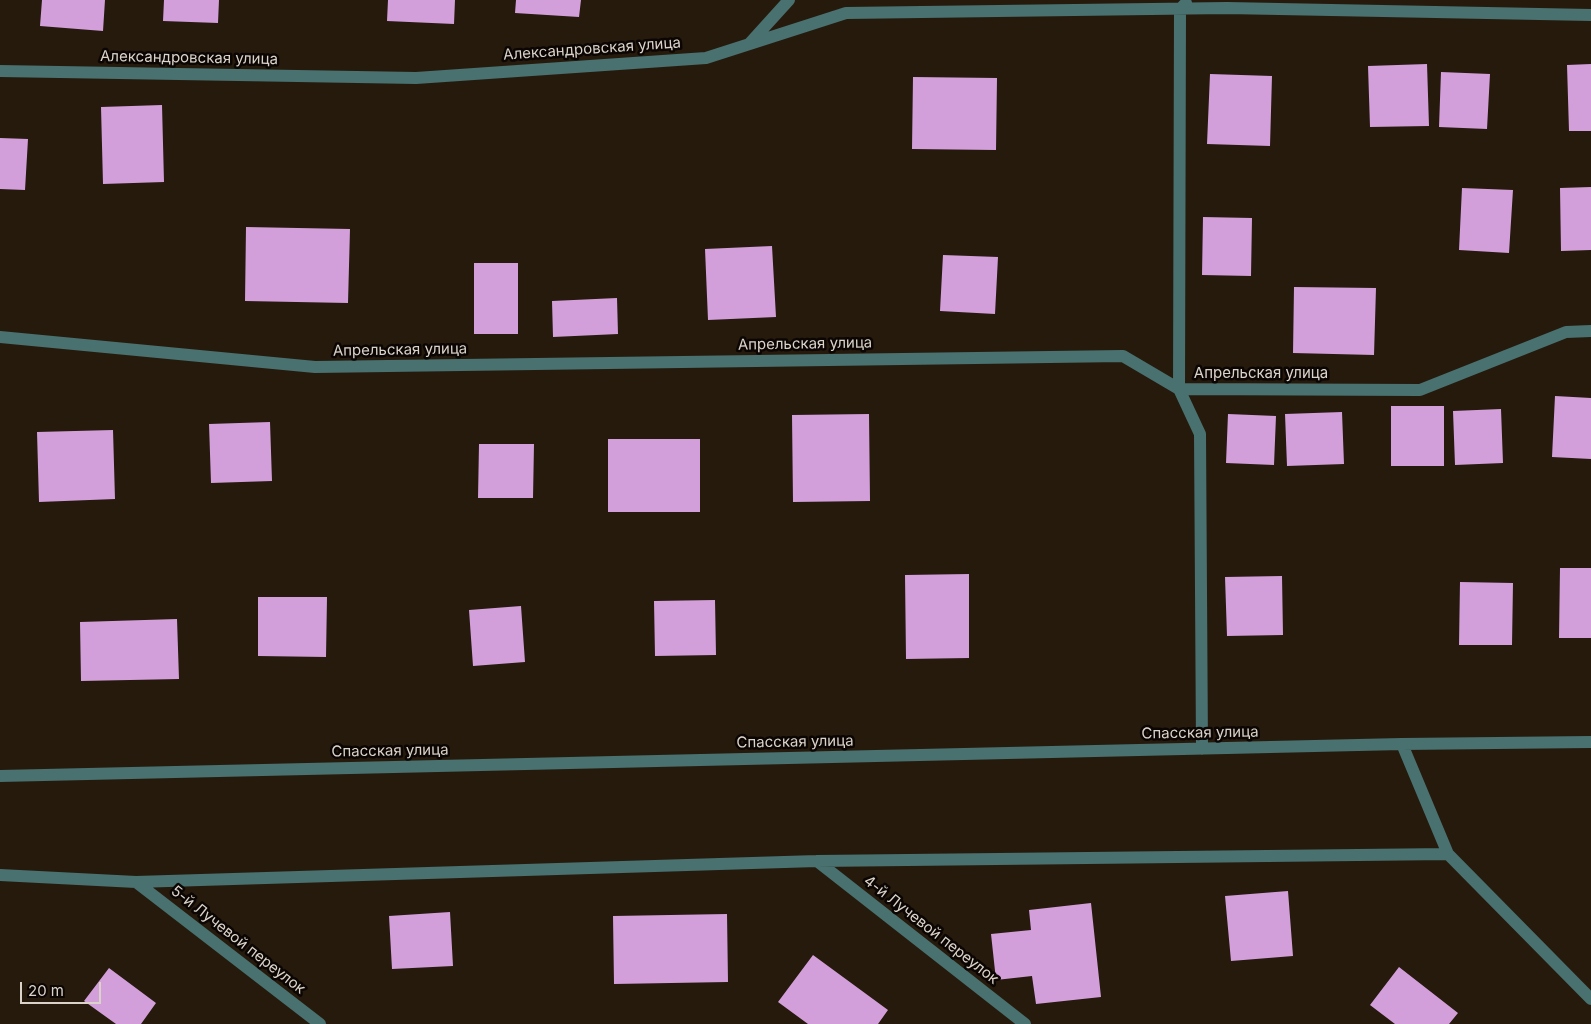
<!DOCTYPE html>
<meta charset="utf-8">
<style>
body{margin:0}
#map{position:relative;width:1591px;height:1024px;overflow:hidden;background:#261a0d;font-family:Inter,sans-serif}
canvas{display:block}
.scale{position:absolute;left:20px;top:982px;width:81px;height:22px;box-sizing:border-box;border:2px solid #dbd3ca;border-top:0;padding-left:6px;font-size:15px;line-height:18px;white-space:nowrap;color:#dbd3ca;-webkit-text-stroke:4px #0b0603;paint-order:stroke}
</style>
<div id="map">
<canvas width="1591" height="1024"></canvas>
<div class="scale">20 m</div>
</div>
<script>
const g = document.querySelector('canvas').getContext('2d');
g.lineJoin = 'round';
function paint(path, color) {
  g.fillStyle = color;
  g.fill(path, 'evenodd');
}
function stroke(path, color, width, dash) {
  g.strokeStyle = color;
  g.lineWidth = width;
  g.lineCap = dash ? 'butt' : 'round';
  g.setLineDash(dash || []);
  g.stroke(path);
}
function drawText(font, color, halo, rows, align = 'center') {
  g.font = font + ' Inter,sans-serif';
  g.lineWidth = 5;
  g.setLineDash([]);
  g.textBaseline = 'middle';
  g.strokeStyle = halo;
  g.fillStyle = color;
  for (const [text, x, y, turn = 0] of rows) {
    g.save();
    g.translate(x, y);
    g.rotate((+turn || 0) * Math.PI / 180);
    g.textAlign = isNaN(turn) ? turn : align;
    if (halo) g.strokeText(text, 0, 0);
    g.fillText(text, 0, 0);
    g.restore();
  }
}
const building = new Path2D(`
 M42 0H105L103 31 40 26Z
 M164 0H219L218 23 163 21Z
 M388 0H455L454 24 387 21Z
 M516 0H581L579 17 515 13Z
 M1427 64 1429 126 1370 127 1368 66Z
 M1591 64V131H1569L1567 65Z
 M1441 72 1490 74 1487 129 1439 127Z
 M1210 74 1272 76 1270 146 1207 144Z
 M913 77 997 78 996 150 912 149Z
 M162 105 164 182 103 184 101 107Z
 M0 138 28 139 25 190 0 189Z
 M1591 187V250L1561 251 1560 188Z
 M1462 188 1513 190 1509 253 1459 250Z
 M1203 217 1252 218 1251 276 1202 275Z
 M246 227 350 229 348 303 245 301Z
 M772 246 776 317 708 320 705 249Z
 M943 255 998 257 995 314 940 311Z
 M474 263H518V334H474Z
 M1294 287 1376 288 1374 355 1293 353Z
 M617 298 618 334 553 337 552 301Z
 M1555 396 1591 398V459L1552 457Z
 M1391 406H1444V466H1391Z
 M1501 409 1503 463 1455 465 1453 411Z
 M1342 412 1344 464 1287 466 1285 414Z
 M869 414 870 501 793 502 792 415Z
 M1228 414 1276 416 1274 465 1226 463Z
 M270 422 272 481 211 483 209 424Z
 M113 430 115 499 39 502 37 432Z
 M608 439H700V512H608Z
 M479 444H534L533 498H478Z
 M1560 568H1591V638H1559Z
 M969 574V658L906 659 905 575Z
 M1282 576 1283 635 1227 636 1225 577Z
 M1460 582 1513 583 1512 645H1459Z
 M258 597H327L326 657 258 656Z
 M715 600 716 655 655 656 654 601Z
 M521 606 525 662 473 666 469 610Z
 M177 619 179 679 81 681 80 622Z
 M1288 891 1293 956 1231 961 1225 896Z
 M1091 903 1101 997 1036 1004 1032 976 996 980 991 934 1031 930 1029 910Z
 M450 912 453 966 392 969 389 916Z
 M727 914 728 982 614 984 613 916Z
 M813 955 888 1010 878 1024H808L778 1002Z
 M1399 967 1458 1013 1449 1024H1395L1370 1005Z
 M109 968 156 1003 141 1024H116L84 1001Z`);
const minor = new Path2D(`
 M1186 3 1180 9 1179 389 1200 434 1202 749
 M750 43 789 0
 M0 71 416 78 706 58 846 13 1227 8 1591 15
 M0 337 315 367 1123 356 1179 389 1420 390 1566 332 1591 331
 M1402 744 1448 854 1591 999
 M0 776 1402 744 1591 742
 M817 861 1025 1024
 M0 875 136 882 817 861 1448 854
 M136 882 320 1024`);
const streetNames = [
 ["Александровская улица",592,49,-4],
 ["Александровская улица",189,58,1],
 ["Апрельская улица",805,344,-1],
 ["Апрельская улица",400,350,-1],
 ["Апрельская улица",1261,373],
 ["Спасская улица",1200,733,-1],
 ["Спасская улица",795,742,-1],
 ["Спасская улица",390,751,-1],
 ["4-й Лучевой переулок",931,930,38],
 ["5-й Лучевой переулок",238,940,38]
];
paint(building, '#d29fdb');
stroke(minor, '#487170', 12);
drawText('15px', '#dbd3ca', '#0b0603', streetNames);
</script>
